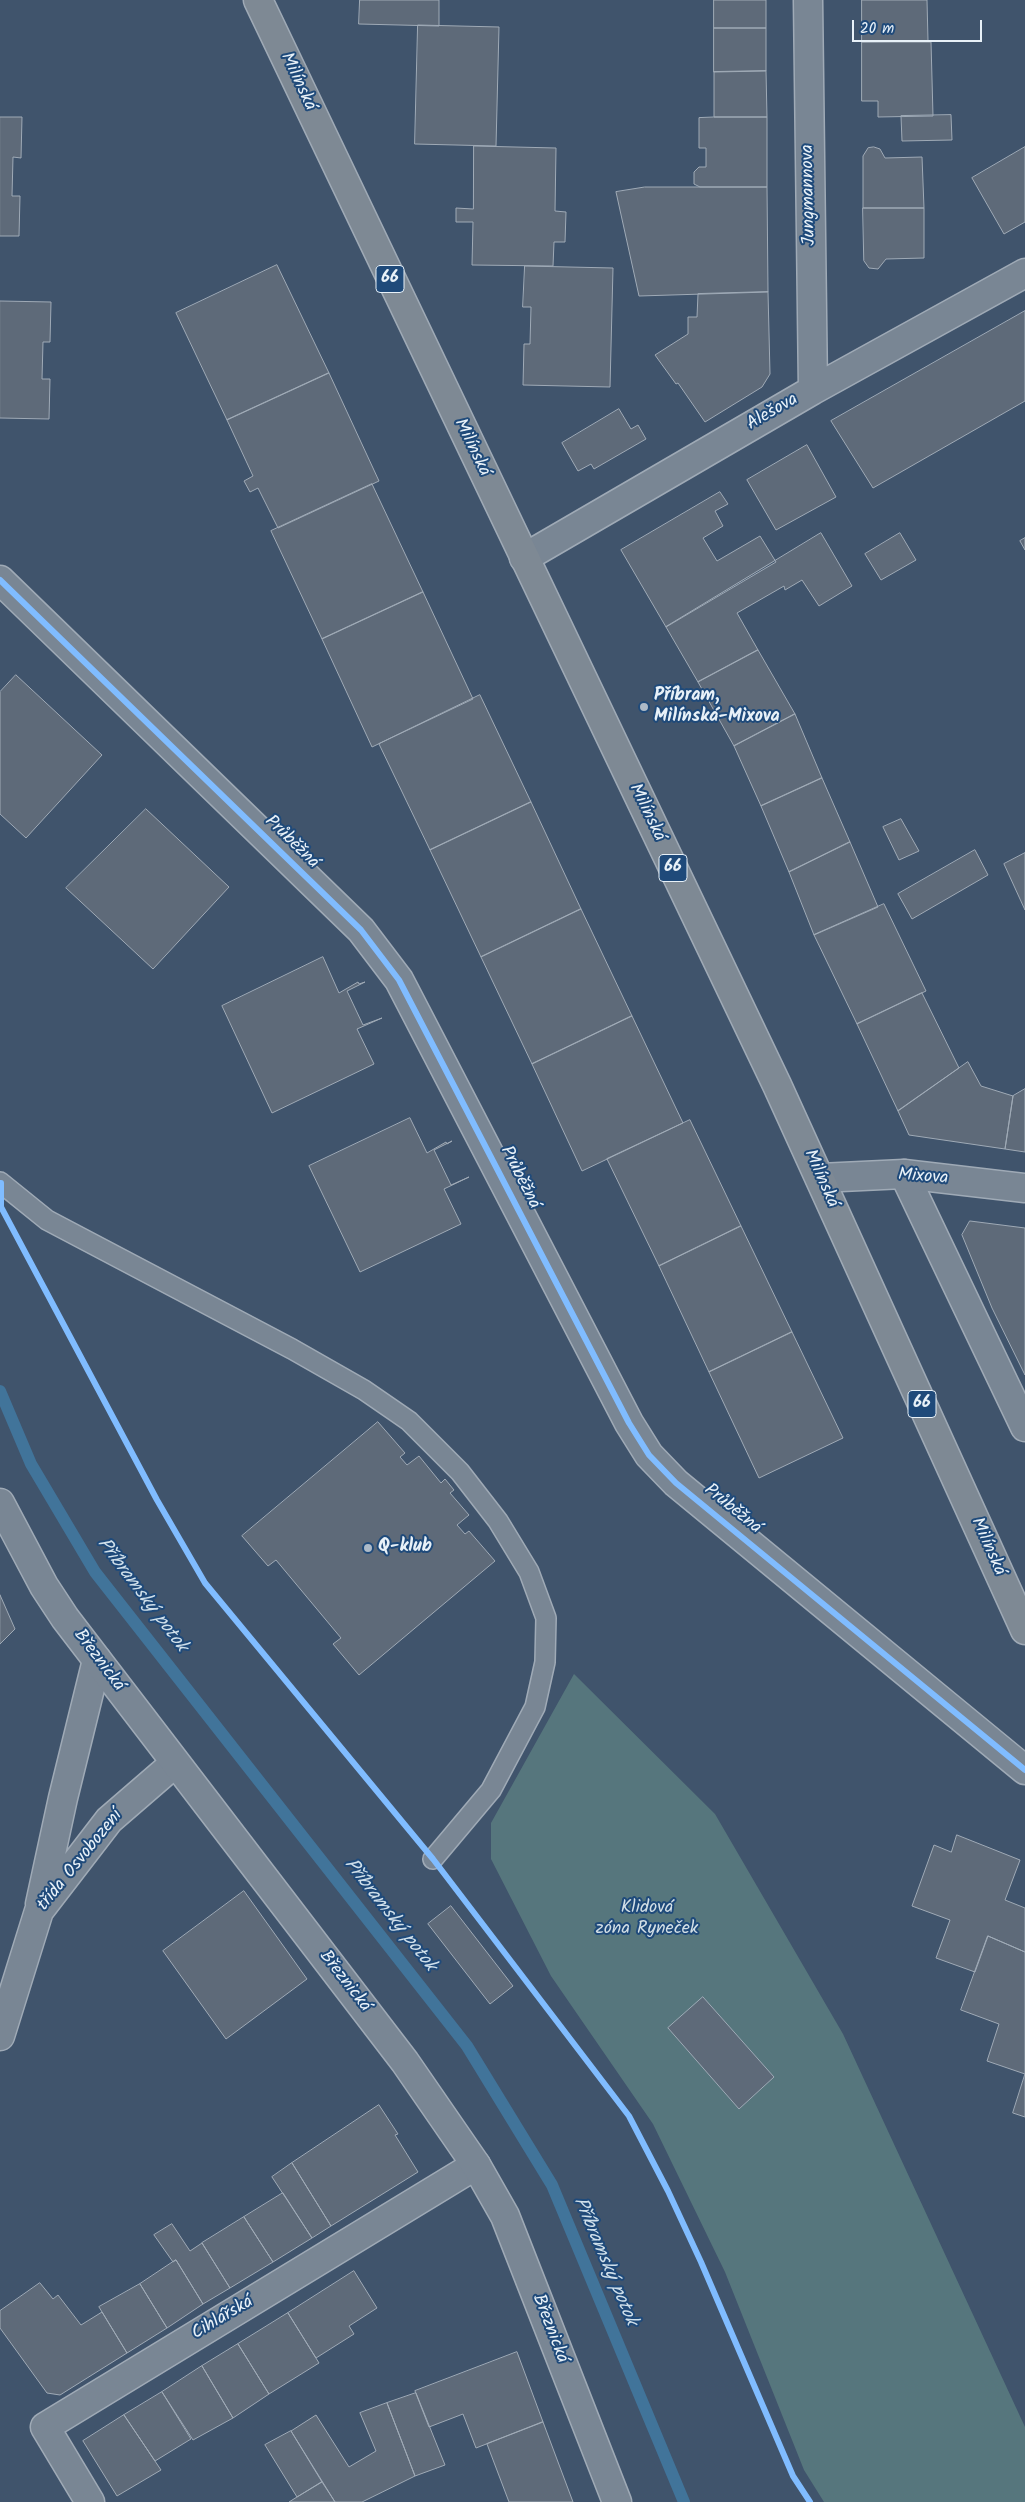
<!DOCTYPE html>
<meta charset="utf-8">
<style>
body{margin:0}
#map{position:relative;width:1025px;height:2502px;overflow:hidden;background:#40546c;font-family:Kalam,sans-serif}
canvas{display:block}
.scale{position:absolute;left:852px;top:20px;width:130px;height:22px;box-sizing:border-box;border:2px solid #e8f1f8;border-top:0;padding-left:6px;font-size:15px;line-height:18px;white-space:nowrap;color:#e8f1f8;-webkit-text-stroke:4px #1f4a7a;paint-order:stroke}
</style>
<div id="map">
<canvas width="1025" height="2502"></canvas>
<div class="scale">20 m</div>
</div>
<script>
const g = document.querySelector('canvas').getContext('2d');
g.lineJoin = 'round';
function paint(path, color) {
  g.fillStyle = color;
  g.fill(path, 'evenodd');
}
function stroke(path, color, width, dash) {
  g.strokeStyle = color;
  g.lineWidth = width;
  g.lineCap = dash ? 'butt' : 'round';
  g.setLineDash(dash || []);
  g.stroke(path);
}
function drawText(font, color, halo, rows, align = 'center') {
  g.font = font + ' Kalam,sans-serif';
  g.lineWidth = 4;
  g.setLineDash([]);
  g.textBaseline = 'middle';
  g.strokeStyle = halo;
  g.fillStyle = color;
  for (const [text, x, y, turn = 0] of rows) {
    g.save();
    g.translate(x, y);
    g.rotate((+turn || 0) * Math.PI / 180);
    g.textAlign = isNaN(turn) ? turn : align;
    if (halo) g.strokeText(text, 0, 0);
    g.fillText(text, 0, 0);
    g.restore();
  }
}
const green = new Path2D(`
 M574 1674 715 1814 843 2034 1025 2427V2502H824L804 2470 725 2272 653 2124 551 1976 491 1859V1823Z`);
const stream = new Path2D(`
 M0 1391 31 1464 95 1572 467 2046 552 2185 684 2502`);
const building = new Path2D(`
 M360 0H439V26L359 24Z
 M714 0H766V28H714Z
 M862 0H927L928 41 862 42Z
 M418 25 499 27 496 146 415 144Z
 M714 28H766V71L714 72Z
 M862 42H931L933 116 878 117V101H862Z
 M766 71 767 117H714V72Z
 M951 115 952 140 902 141 901 116Z
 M0 117H22L21 158 13 157 12 196H20L19 236H0Z
 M714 117H767V187H700L694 184V172L699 167H706V148H699V118Z
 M474 146 556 148 555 211 566 212 565 242H554L553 266 472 265 473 222H456V208L473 209Z
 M874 147 880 149 885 158 922 157 924 208H863V156L868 148Z
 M1025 147V222L1004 234 972 178Z
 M645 187H767L768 292 639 296 616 192Z
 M863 208H924V258L886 259 878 269 869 268 864 261Z
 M277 265 329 373 227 420 176 313Z
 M525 266 613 268 610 387 523 385 524 344H530L531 307H523Z
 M768 292 770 374 762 387 705 422 678 383 676 384 655 355 688 334V317H697L698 294Z
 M0 301 51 302 50 342H43L42 379H50L49 419 0 418Z
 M1025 311V401L873 488 831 421Z
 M329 373 379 481 278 528 258 488 250 492 244 481 253 476 227 420Z
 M619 409 631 429 638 425 646 439 594 469 591 464 578 471 562 443Z
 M807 445 836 497 776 530 747 480Z
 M372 484 423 592 322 639 271 531Z
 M720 492 728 504 715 511 723 526 703 538 717 561 760 536 776 562 666 627 621 550Z
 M821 533 852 586 819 606 802 580 785 590 784 586 737 613 758 650 698 682 666 627Z
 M900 533 916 560 881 580 865 554Z
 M1025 538V550L1020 541Z
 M423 592 473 699 372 747 322 639Z
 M758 650 795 714 734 746 698 682Z
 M16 675 102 755 26 838 0 814V692Z
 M480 695 531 802 430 850 379 744Z
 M795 714 822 778 761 806 734 746Z
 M822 778 850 842 789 872 761 806Z
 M531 802 581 909 481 957 430 850Z
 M146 809 229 887 153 969 66 888Z
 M901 819 919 851 899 860 883 827Z
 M850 842 878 907 814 935 789 872Z
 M975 850 988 875 912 919 898 894Z
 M1025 853V910L1004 864Z
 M884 904 926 991 857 1024 814 935Z
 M581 909 632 1016 532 1064 481 957Z
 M323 957 339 993 358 982 359 984 365 982 347 991 363 1025 382 1018 357 1029 374 1064 272 1113 222 1006Z
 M922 993 959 1068 898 1111 857 1024Z
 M632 1016 683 1123 582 1171 532 1064Z
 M968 1062 981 1086 1013 1096 1005 1149 909 1135 898 1111Z
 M1025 1089V1152L1005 1149 1013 1096Z
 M410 1118 427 1153 446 1142 447 1144 452 1141 434 1150 451 1185 469 1177 444 1189 461 1224 360 1272 309 1166Z
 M690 1120 741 1226 659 1266 607 1159Z
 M970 1221 1025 1228V1375L992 1308 962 1235Z
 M741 1226 792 1332 709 1372 659 1266Z
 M792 1332 843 1438 759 1478 709 1372Z
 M378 1422 405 1453 400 1457 407 1465 419 1456 441 1483 445 1479 454 1490 450 1493 469 1515 457 1525 465 1534 469 1531 495 1561 359 1675 333 1644 341 1638 276 1560 268 1566 242 1536Z
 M0 1595 15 1629 0 1644Z
 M957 1835 1020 1860 1005 1900 1025 1908V1952L988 1936 975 1972 936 1958 950 1920 912 1906 934 1845 951 1852Z
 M244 1891 307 1979 226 2039 163 1951Z
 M451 1906 513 1986 490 2004 428 1924Z
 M988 1936 1025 1952V2074L987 2061 999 2024 961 2010Z
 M703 1997 774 2077 739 2109 668 2028Z
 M1025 2074V2117L1013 2113Z
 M379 2105 398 2134 395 2135 418 2172 331 2226 292 2163Z
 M292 2163 331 2226 312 2238 272 2177Z
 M283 2193 312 2238 273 2262 244 2217Z
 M244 2217 273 2262 230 2288 202 2243Z
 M172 2224 190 2251 202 2243 230 2288 203 2304 176 2260 173 2262 154 2235Z
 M176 2260 203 2304 167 2328 140 2284Z
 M354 2271 377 2308 349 2326 354 2334 316 2358 288 2313Z
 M40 2283 53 2299 58 2295 81 2325 102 2312 127 2353 60 2395 47 2393 0 2328V2311Z
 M140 2284 167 2328 127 2353 99 2307Z
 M288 2313 319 2363 269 2394 238 2344Z
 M238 2344 269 2394 233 2418 202 2366Z
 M517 2352 543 2422 476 2448 463 2414 429 2427 415 2391Z
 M202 2366 233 2418 193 2440 162 2392Z
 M162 2392 191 2439 155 2461 124 2415Z
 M416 2393 445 2465 415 2476 387 2403Z
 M387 2403 415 2476 362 2502H335L291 2431 316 2415 349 2467 376 2451 360 2413Z
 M124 2415 161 2470 117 2496 83 2441Z
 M543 2422 573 2502H509L487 2444Z
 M291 2431 322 2482 297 2497 265 2445Z
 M322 2482 335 2502H289L297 2497Z`);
const lane = new Path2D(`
 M0 1182 47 1220 292 1349 364 1390 409 1421 460 1472 498 1521 529 1572 546 1618 545 1662 535 1707 491 1790 433 1859`);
const street = new Path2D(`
 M808 0 813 390
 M524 558 813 390 1025 273
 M0 580 361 930 399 980 629 1423 649 1455 676 1483 1025 1770
 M904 1174 1025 1427
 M40 1904 63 1798 97 1660
 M0 2036 39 1911 109 1820 175 1763
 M90 2502 45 2427 476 2165`);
const secondary = new Path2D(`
 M820 1178 904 1174 1025 1188
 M0 1503 44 1586 65 1618 405 2062 476 2165 505 2216 617 2502`);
const primary = new Path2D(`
 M258 0 777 1085 1025 1630`);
const cycleway = new Path2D(`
 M0 580 361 930 399 980 629 1423 649 1455 676 1483 1025 1770
 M1 1183V1207L157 1500 205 1583 433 1859 629 2116 668 2191 701 2262 793 2476 810 2502`);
const markers = [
 [644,707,5,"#adbac7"],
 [368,1548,5,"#adbac7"]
];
const shields = [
 [390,279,28],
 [673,868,28],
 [922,1404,28]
];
const shieldNames = [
 ["66",390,279],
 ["66",673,868],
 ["66",922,1404]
];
const streetNames = [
 ["Milínská",297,82,65],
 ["Jungmannova",810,195,-91],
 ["Alešova",773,413,-30],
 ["Milínská",471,448,64],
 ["Milínská",646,813,64],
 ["Průběžná",291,843,44],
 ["Průběžná",519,1178,63],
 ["Mixova",923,1178,4],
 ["Milínská",820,1179,66],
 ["Průběžná",732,1510,39],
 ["Milínská",987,1547,66],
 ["Březnická",98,1661,53],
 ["třída Osvobození",81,1861,-51],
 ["Březnická",344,1982,52],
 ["Cihlářská",223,2319,-31],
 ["Březnická",549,2329,69]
];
const poiNames = [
 ["Příbram,",654,697],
 ["Milínská-Mixova",654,718],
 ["Q-klub",378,1548]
];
const parkNames = [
 ["Klidová",647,1909],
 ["zóna Ryneček",647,1930]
];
const waterNames = [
 ["Příbramský potok",141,1596,53],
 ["Příbramský potok",389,1916,52],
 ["Příbramský potok",604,2262,67]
];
paint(green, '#56767d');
stroke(stream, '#41749a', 12);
paint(building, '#5e6a79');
stroke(building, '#9faab6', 1);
stroke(lane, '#9faab6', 22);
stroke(street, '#9faab6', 31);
stroke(secondary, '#9faab6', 31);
stroke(primary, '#9faab6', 31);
stroke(lane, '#798694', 19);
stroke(street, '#798694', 28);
stroke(secondary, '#798694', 28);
stroke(primary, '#7e8994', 28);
stroke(cycleway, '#80bcff', 6);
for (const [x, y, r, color] of markers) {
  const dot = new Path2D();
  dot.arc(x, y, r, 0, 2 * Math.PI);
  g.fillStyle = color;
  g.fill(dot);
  stroke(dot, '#1f4a7a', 2);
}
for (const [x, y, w] of shields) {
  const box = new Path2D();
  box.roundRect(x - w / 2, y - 13.5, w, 27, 4);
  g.fillStyle = '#1f4a7a';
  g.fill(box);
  stroke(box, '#e8f1f8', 1);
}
drawText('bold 16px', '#e8f1f8', null, shieldNames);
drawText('18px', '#e8f1f8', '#1f4a7a', streetNames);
drawText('bold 18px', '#e8f1f8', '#1f4a7a', poiNames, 'left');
drawText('18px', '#d3dfe6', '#1f4a7a', parkNames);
drawText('italic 19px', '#cfdfea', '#1f4a7a', waterNames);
</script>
